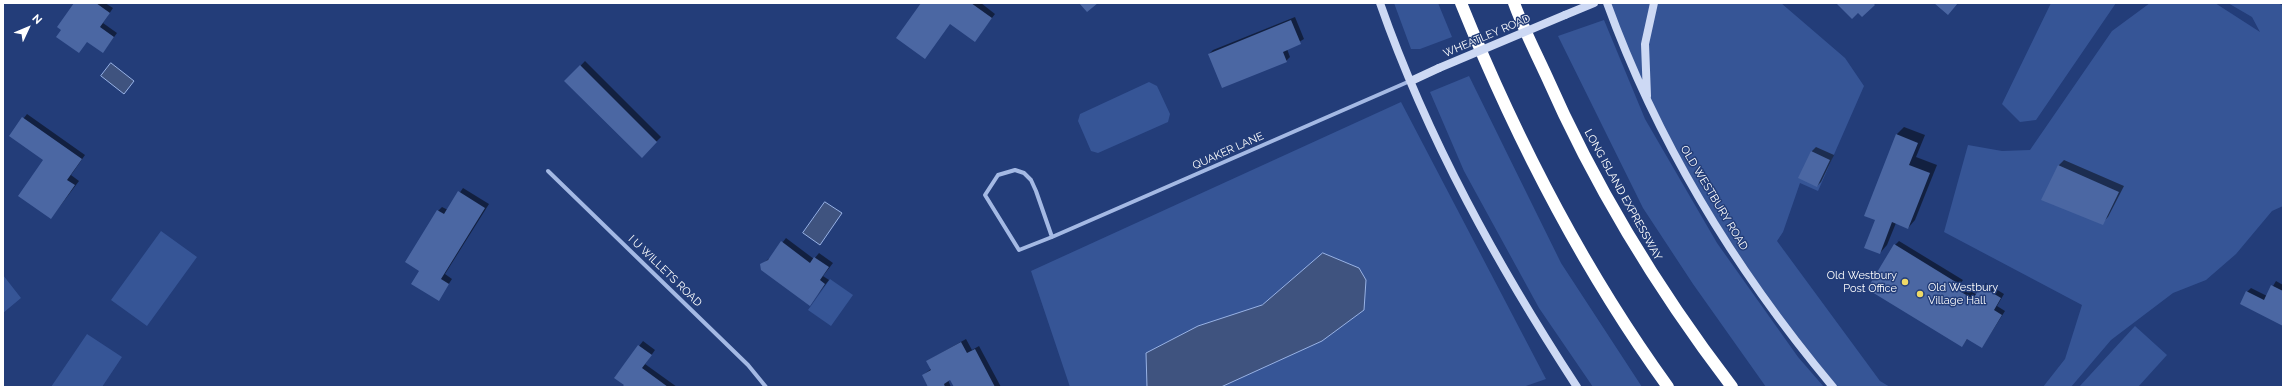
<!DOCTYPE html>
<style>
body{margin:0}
#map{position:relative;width:2286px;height:390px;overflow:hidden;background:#233d79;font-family:Raleway,sans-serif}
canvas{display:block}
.frame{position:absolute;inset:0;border:4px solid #fff;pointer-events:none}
.north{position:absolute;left:8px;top:8px;width:40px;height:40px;-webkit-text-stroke:3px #233d79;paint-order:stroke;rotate:46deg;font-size:11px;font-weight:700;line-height:16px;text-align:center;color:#fff}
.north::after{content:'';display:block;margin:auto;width:14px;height:18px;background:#fff;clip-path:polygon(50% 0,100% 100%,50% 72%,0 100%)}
</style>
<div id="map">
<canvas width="2286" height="390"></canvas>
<div class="frame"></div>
<div class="north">N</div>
</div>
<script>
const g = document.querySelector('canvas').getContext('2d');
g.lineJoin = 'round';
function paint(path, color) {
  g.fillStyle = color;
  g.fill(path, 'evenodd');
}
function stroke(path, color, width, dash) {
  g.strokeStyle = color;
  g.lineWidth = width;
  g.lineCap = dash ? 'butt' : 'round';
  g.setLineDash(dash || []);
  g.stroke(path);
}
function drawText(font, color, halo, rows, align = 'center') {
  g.font = font + ' Raleway,sans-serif';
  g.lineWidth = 3;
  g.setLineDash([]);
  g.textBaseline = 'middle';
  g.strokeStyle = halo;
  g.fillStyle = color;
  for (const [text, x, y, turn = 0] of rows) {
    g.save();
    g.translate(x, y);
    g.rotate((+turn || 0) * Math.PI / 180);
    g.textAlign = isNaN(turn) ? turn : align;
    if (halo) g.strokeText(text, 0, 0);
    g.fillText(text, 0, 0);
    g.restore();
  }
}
const green = new Path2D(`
 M1394 3H1438L1452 37 1420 49H1411Z
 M1607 3H1781L1845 58 1864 86 1818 191 1800 183 1783 232 1777 241 1880 381 1890 387H1833L1794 338 1681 166Z
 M2051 3H2116L2036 120 2020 122 2002 104Z
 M2150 3H2215L2260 32 2252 17 2228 3H2278L2283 6V206L2272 211 2236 254 2206 280 2173 293 2111 340 2071 387H2043L2065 359 2082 305 1944 232 1968 145 2002 151 2030 150 2112 31Z
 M1604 20 1645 119 1717 243 1798 357 1824 387H1766L1693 284 1643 208 1558 36Z
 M1469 76 1561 263 1642 387H1593L1539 308 1464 171 1430 92Z
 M1149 82 1157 86 1170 114 1168 122 1098 153 1091 151 1078 121 1080 114Z
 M1401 102 1546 379 1523 387H1070L1031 271Z
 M161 231 197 257 147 326 111 300Z
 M3 275 21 298 3 313Z
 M830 279 853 295 831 326 808 310Z
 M2135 326 2167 355 2138 387H2079Z
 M87 334 122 357 102 387H51Z`);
const water = new Path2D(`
 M111 63 134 81 124 94 101 76Z
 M825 202 842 213 820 245 803 233Z
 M1323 253 1359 268 1366 280 1364 310 1322 341 1221 387H1147L1146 353 1198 326 1262 305Z`);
const shadow = new Path2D(`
 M75 3H105L113 8 103 23 117 33 106 48 87 41 79 51Z
 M922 3H981L995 14 975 40Z
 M1295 17 1304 39 1287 49 1290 57 1286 61 1209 54 1213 50Z
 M585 61 661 137 642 156 566 81Z
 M27 114 85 155 71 175 79 181 51 218 44 160 10 136Z
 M1904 127 1925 135 1916 157 1937 165 1915 220 1908 228 1896 223 1887 245 1880 253 1876 220 1896 135Z
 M1816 147 1834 155 1821 182 1817 186 1800 178 1812 151Z
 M2064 160 2124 186 2108 217 2102 223 2058 166Z
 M463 188 489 204 445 274 452 279 438 300 421 271 438 211 442 207 448 210Z
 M786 238 814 259 819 253 833 263 823 276 829 280 810 304 761 265 771 257Z
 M1899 241 1963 280 1960 284 1977 295 1986 283 2004 294 1997 306 2005 311 1982 347 1968 338 1962 346 1895 245Z
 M2276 281 2283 285V324L2247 292 2251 288 2267 296Z
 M966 339 972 350 979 346 1001 387H955L951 379 948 380 951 387H929L923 375 931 369 927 361Z
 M643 341 655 350 645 364 677 387H624L625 385 615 377Z`);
const building = new Path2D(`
 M74 3H96L110 13 100 27 114 37 103 53 87 42 79 53 56 37 61 30 57 27Z
 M921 3H971L992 18 975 42 950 24 925 59 896 38Z
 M1079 3H1098L1087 12Z
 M1836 3H1873L1875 5 1862 17 1858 13 1852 19Z
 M1934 3H1958L1948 15Z
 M1291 20 1301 44 1283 52 1287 62 1222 88 1208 54Z
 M580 65 657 142 642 158 564 81Z
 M22 117 82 159 67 180 75 185 51 219 18 196 43 160 9 136Z
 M1896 134 1918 143 1909 165 1930 173 1908 229 1892 222 1880 254 1864 248 1875 220 1864 216Z
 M1811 151 1830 160 1817 187 1798 178Z
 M2058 165 2119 192 2103 225 2041 200Z
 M458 191 485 208 441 279 449 284 439 301 411 284 419 271 405 262 437 210 444 214Z
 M781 241 810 263 814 257 829 267 820 280 825 284 810 306 761 270 760 264 768 260Z
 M1894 244 1959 284 1956 289 1973 299 1981 286 2001 298 1994 310 2002 315 1982 348 1967 339 1962 347 1867 289Z
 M2271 285 2283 291V326L2240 304 2246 291 2264 300Z
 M961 342 967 353 975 349 995 387H954L950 380 944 384 945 387H928L922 375 931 370 926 361Z
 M638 345 652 355 642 368 668 387H622L624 385 614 378Z`);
const street = new Path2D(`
 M548 171 748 365 766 387
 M1052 237 1036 191 1031 180 1024 173 1015 170 998 175 985 195 1019 250 1052 237 1410 81`);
const secondary = new Path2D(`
 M1380 3C1428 140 1498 266 1577 387
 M1607 3C1658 144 1737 272 1833 387
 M1565 15 1594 3
 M1411 81 1439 68
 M1647 96 1645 44 1654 3`);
const highway = new Path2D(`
 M1461 3C1516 139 1582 268 1668 387
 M1514 3C1523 28 1535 51 1546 75 1595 187 1658 290 1732 387`);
const secondaryBridge = new Path2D(`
 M1439 68 1565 15`);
const markers = [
 [1905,282,4,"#efd967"],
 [1920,294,4,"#efd967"]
];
const streetNames = [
 ["WHEATLEY ROAD",1487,36,-23],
 ["QUAKER LANE",1228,151,-24],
 ["LONG ISLAND EXPRESSWAY",1623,195,61],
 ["OLD WESTBURY ROAD",1714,198,59],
 ["I U WILLETS ROAD",665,271,44]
];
const poiNames = [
 ["Old Westbury",1897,276],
 ["Post Office",1897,289],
 ["Old Westbury",1928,288,"left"],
 ["Village Hall",1928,301,"left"]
];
paint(green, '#365596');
paint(water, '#3f537f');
stroke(water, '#98b2e5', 1);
paint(shadow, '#0007');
paint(building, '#4b67a3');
stroke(street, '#a4b9e4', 4);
stroke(secondary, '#cdd9f4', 8);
stroke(highway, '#fff', 12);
stroke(secondaryBridge, '#cdd9f4', 8);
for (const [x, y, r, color] of markers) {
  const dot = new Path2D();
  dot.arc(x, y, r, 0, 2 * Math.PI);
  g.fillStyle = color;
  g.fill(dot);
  stroke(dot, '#233d79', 1.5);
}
drawText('11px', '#fff', '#233d79', streetNames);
drawText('11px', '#fff', '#233d79', poiNames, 'right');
</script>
